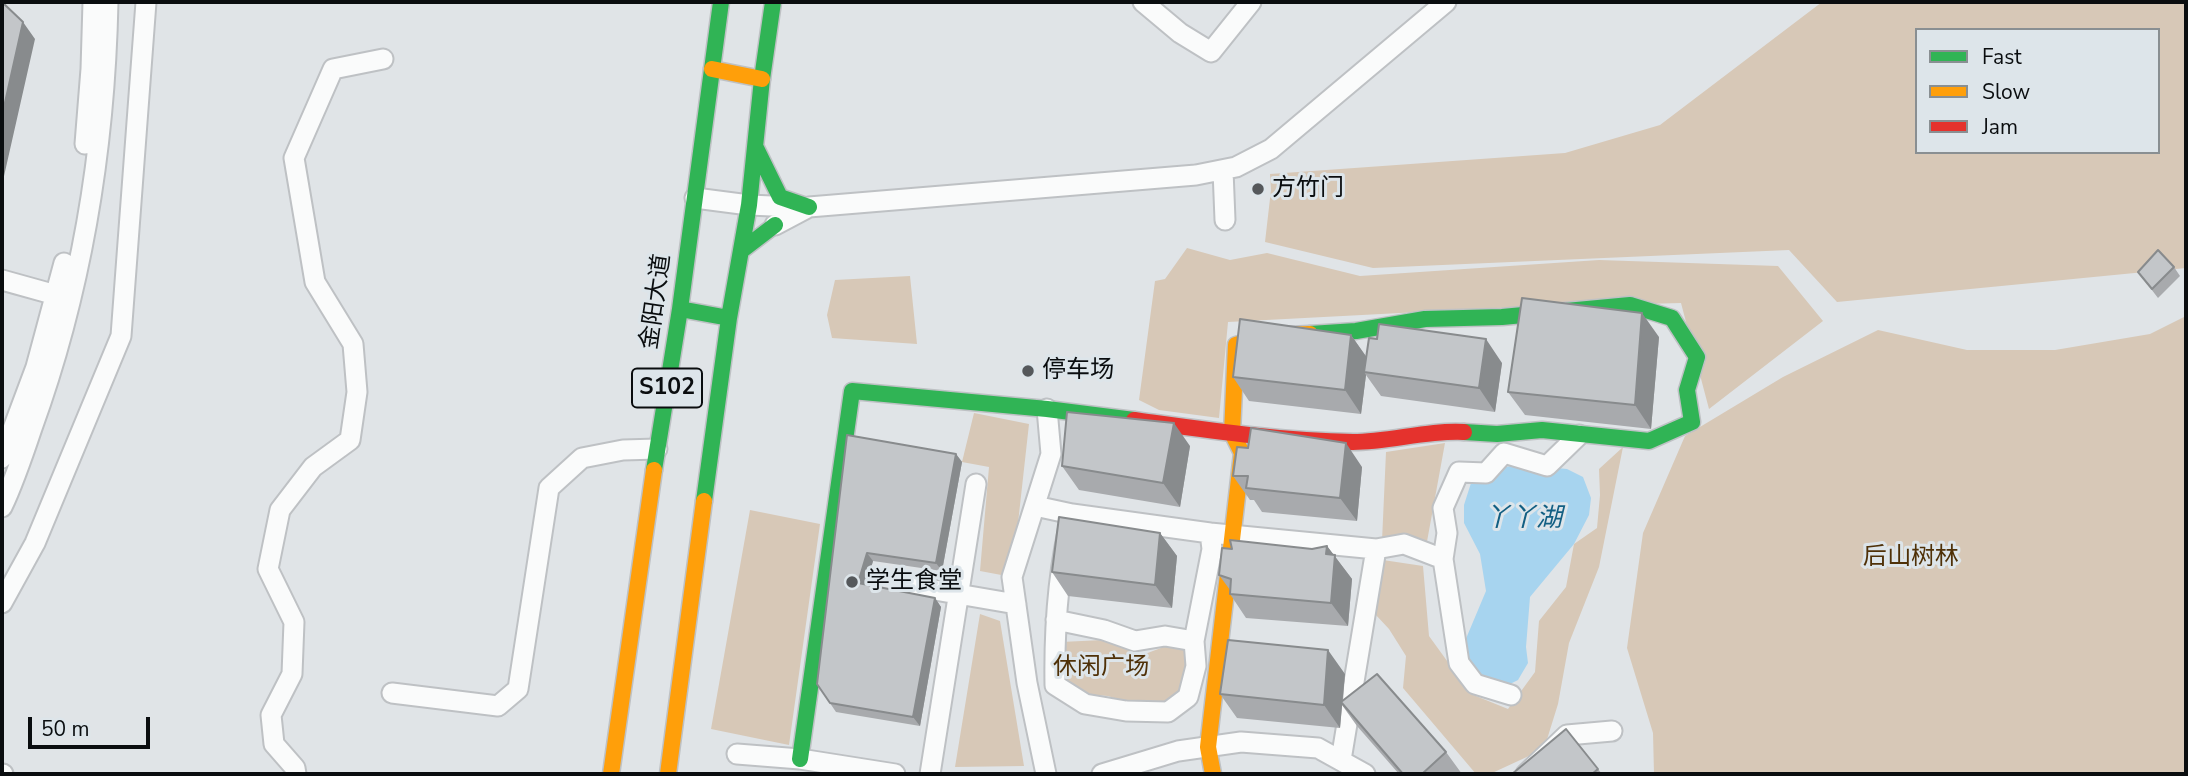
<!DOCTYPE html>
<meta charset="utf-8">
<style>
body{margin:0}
#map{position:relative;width:2188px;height:776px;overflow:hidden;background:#e0e4e7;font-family:"Nunito Sans",sans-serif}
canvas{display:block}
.frame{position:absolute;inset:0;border:4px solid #0a0d0f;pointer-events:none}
.legend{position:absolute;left:1915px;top:28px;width:245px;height:126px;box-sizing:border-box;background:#dde5ea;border:2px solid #898f92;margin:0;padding:9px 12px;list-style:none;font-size:21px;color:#0a0d0f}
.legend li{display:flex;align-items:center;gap:14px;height:35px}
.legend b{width:35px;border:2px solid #898f92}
.scale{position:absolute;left:28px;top:717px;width:122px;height:32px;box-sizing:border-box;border:4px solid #0a0d0f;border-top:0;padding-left:9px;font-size:21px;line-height:24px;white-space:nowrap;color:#0a0d0f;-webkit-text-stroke:5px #dde5ea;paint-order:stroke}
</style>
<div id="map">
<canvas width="2188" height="776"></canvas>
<div class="frame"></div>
<ul class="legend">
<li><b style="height:9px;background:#30b455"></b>Fast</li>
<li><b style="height:9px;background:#ff9f0a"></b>Slow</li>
<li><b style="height:9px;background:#e5322d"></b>Jam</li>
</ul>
<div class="scale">50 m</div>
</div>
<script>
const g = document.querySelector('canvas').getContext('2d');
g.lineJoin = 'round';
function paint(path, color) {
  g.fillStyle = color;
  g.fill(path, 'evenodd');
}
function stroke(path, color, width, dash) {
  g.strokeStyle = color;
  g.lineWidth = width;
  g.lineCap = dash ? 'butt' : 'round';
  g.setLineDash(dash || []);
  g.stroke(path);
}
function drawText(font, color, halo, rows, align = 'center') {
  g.font = font + ' "Nunito Sans","Noto Sans SC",sans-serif';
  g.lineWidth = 6;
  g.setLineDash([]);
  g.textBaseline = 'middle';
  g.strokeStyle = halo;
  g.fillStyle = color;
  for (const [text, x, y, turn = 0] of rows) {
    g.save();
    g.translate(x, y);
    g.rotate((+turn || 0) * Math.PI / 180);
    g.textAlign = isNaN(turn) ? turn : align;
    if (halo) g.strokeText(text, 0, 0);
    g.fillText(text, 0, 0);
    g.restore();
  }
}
const green = new Path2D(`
 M1822 2H2186V268L1837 302 1789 250 1373 268 1265 242 1271 190 1270 174 1565 153 1660 125ZM1917 30H2158V152H1917Z
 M1187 248 1230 260 1267 253 1360 276 1599 260 1778 266 1823 321 1709 409 1681 303 1496 308 1228 322 1219 418 1159 410 1139 400 1155 281 1165 279Z
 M910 276 917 344 832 338 827 315 835 280Z
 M2186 316V774H1654L1653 733 1627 648 1643 533 1685 436 1783 377 1878 330 1967 350H2055L2150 334Z
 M974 413 1029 424 1012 577 980 571 989 467 962 462Z
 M1445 443 1426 547 1382 541 1386 452Z
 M1623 447 1599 567 1569 643 1558 704 1544 749 1490 774H1476L1403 688 1406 656 1389 629 1375 614 1383 560 1423 566 1429 636 1471 694 1508 709 1535 672 1539 621 1566 587 1574 544 1597 528 1600 495 1599 469Z
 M750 510 820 524 789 745 711 729Z
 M980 614 1000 621 1024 766 955 767Z
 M1103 640 1145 654 1182 640 1189 658 1191 678 1178 697 1155 705 1132 704 1108 696 1083 694 1068 684 1058 670 1061 642Z`);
const water = new Path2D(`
 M1517 464 1567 469 1583 477 1591 498 1589 515 1574 544 1530 597 1526 647 1528 663 1518 680 1500 689 1482 682 1465 660V641L1486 591 1480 554 1464 523V505L1471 483 1486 473Z`);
const street = new Path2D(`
 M1143 2 1180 33 1211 52 1251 2
 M85 144 91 69 93 2
 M1223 170 1225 220
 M695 198 749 205 794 207
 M775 225 809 207 1196 175 1236 167 1271 149 1446 2
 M2 280 56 295
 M2 458 36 367 64 263
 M1035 506 1072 514C1058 570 1054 626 1055 685L1085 704 1126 711 1168 712 1188 697 1196 666 1194 641 1212 549 1210 533 1376 549 1404 544 1443 559 1447 533 1443 508 1459 472 1486 473 1504 453 1547 466 1579 435
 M2 507C14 482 23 455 32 428 81 293 105 146 108 2
 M1072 514 1210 533
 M1443 559 1459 663 1475 684 1511 695
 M911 586 1016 604
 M2 603 35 543 121 336 146 2
 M1056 620 1104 630 1135 641 1165 636 1194 641
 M392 693 498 706 518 689 549 488 582 458 623 450 657 449
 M737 754 800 759 895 774
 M1341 760 1376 549
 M2 774H3
 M296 774 295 768 274 744 271 715 292 674 294 622 268 569 280 510 313 467 350 440 357 392 353 344 315 282 294 158 333 69 383 59
 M930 774 976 484
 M1046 774 1027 683 1012 577 1051 454 1047 409
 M1102 774 1178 751 1241 742 1318 748 1365 774
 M1526 774 1567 735 1612 731`);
const fast = new Path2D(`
 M756 148 780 197 809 207
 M741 251 775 225
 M680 309 729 318
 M1310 334 1356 331 1425 319 1502 317 1630 305 1672 318 1697 357 1687 390 1692 422 1649 441 1542 430 1497 434 1464 432
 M654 470 680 309 721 2
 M704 501 729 318 749 205 762 79 773 2
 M800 759 852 391 1047 409 1134 420`);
const slow = new Path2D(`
 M712 69 762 79
 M611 774 654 470
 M668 774 704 501
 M1213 774 1208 747 1242 453 1232 433 1236 345 1265 336 1310 334`);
const jam = new Path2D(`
 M1134 420C1207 430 1280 441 1353 442 1390 442 1427 430 1464 432`);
const wall = new Path2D(`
 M2174 267 2180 276 2158 298 2138 272Z
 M1351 335 1366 357 1502 363 1495 412 1381 396 1366 375 1361 414 1249 401 1233 377Z
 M1659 337 1651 429 1525 415 1508 392Z
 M847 435 956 454 962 462 942 571 873 561 866 585 935 598 941 607 920 726 836 712 817 684Z
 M1190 446 1180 507 1079 490 1062 466Z
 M1362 467 1357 521 1262 512 1254 500H1250L1233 476Z
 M1160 533 1177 556 1172 608 1068 596 1052 572Z
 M1327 546 1352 579 1348 626 1246 618 1230 594V590L1219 575 1232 549H1312Z
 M1345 674 1343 701 1446 752 1462 774H1399L1357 726 1342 705 1340 728 1237 718 1220 694Z
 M1566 729 1602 774H1512Z`);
const shadedWall = new Path2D(`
 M23 22 35 39 2 185V116Z
 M1642 313 1659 337 1651 429 1635 405Z
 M1351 335 1368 359 1364 372 1366 375 1361 414 1345 390Z
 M1486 339 1502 363 1495 412 1479 388Z
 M1174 423 1190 446 1180 507 1163 483Z
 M1346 443 1362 467 1357 521 1340 498Z
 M956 454 962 462 942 571 936 563Z
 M1160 533 1177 556 1172 608 1155 585Z
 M1327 546 1352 579 1348 626 1331 603 1326 554Z
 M867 553 873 561 864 592 858 583Z
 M935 598 941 607 920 726 913 717Z
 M1328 650 1345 674 1340 728 1324 705Z`);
const building = new Path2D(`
 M2 2 23 22 2 116Z
 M2158 250 2174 267 2152 289 2138 272Z
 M1522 298 1642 313 1635 405 1508 392Z
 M1240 319 1351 335 1345 390 1233 377Z
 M1379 324 1486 339 1479 388 1364 372 1369 338 1377 339Z
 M1067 412 1174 423 1163 483 1062 466Z
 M1251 428 1346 443 1340 498 1246 488 1248 476H1233L1237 447 1248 448Z
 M847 435 956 454 936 563 867 553 858 583 935 598 913 717 830 703 817 684Z
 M1059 517 1160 533 1155 585 1052 572Z
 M1230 540 1312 549 1327 546 1326 554 1335 555 1331 603 1230 594 1231 579 1219 575 1222 548 1232 549Z
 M1228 640 1328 650 1324 705 1220 694Z
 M1377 674 1446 752 1422 774H1403L1341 702Z
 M1566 729 1598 769 1592 774H1512Z`);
const markers = [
 [1258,189,7,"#55585b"],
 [1028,371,7,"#55585b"],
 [852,582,7,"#55585b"]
];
const shields = [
 [667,388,70]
];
const shieldNames = [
 ["S102",667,388]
];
const poiNames = [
 ["方竹门",1272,189],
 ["停车场",1042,371],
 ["学生食堂",866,582]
];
const streetNames = [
 ["金阳大道",657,302,-82]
];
const parkNames = [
 ["后山树林",1911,558],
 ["休闲广场",1101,668]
];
const waterNames = [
 ["丫丫湖",1523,520]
];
paint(green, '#d7c8b7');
paint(water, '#a7d4ef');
stroke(street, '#bec1c4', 23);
stroke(fast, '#bec1c4', 19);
stroke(slow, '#bec1c4', 19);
stroke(jam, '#bec1c4', 19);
stroke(street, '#fafbfb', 19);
stroke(fast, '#30b455', 16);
stroke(slow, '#ff9f0a', 16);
stroke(jam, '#e5322d', 16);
paint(wall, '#a8aaad');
paint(shadedWall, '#888b8d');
paint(building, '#c3c6c9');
stroke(building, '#888b8d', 2);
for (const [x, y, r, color] of markers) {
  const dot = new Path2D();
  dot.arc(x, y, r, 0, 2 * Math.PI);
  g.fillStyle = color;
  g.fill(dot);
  stroke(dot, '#dde5ea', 2.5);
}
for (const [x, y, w] of shields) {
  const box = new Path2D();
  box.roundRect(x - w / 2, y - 19.5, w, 39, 5);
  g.fillStyle = '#dde5ea';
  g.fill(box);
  stroke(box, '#0a0d0f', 2);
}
drawText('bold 23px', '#0a0d0f', null, shieldNames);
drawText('24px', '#0a0d0f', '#dde5ea', poiNames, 'left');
drawText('24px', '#0a0d0f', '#dde5ea', streetNames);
drawText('24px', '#4f3108', '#dde5ea', parkNames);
drawText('italic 26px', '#125f83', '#dde5ea', waterNames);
</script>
